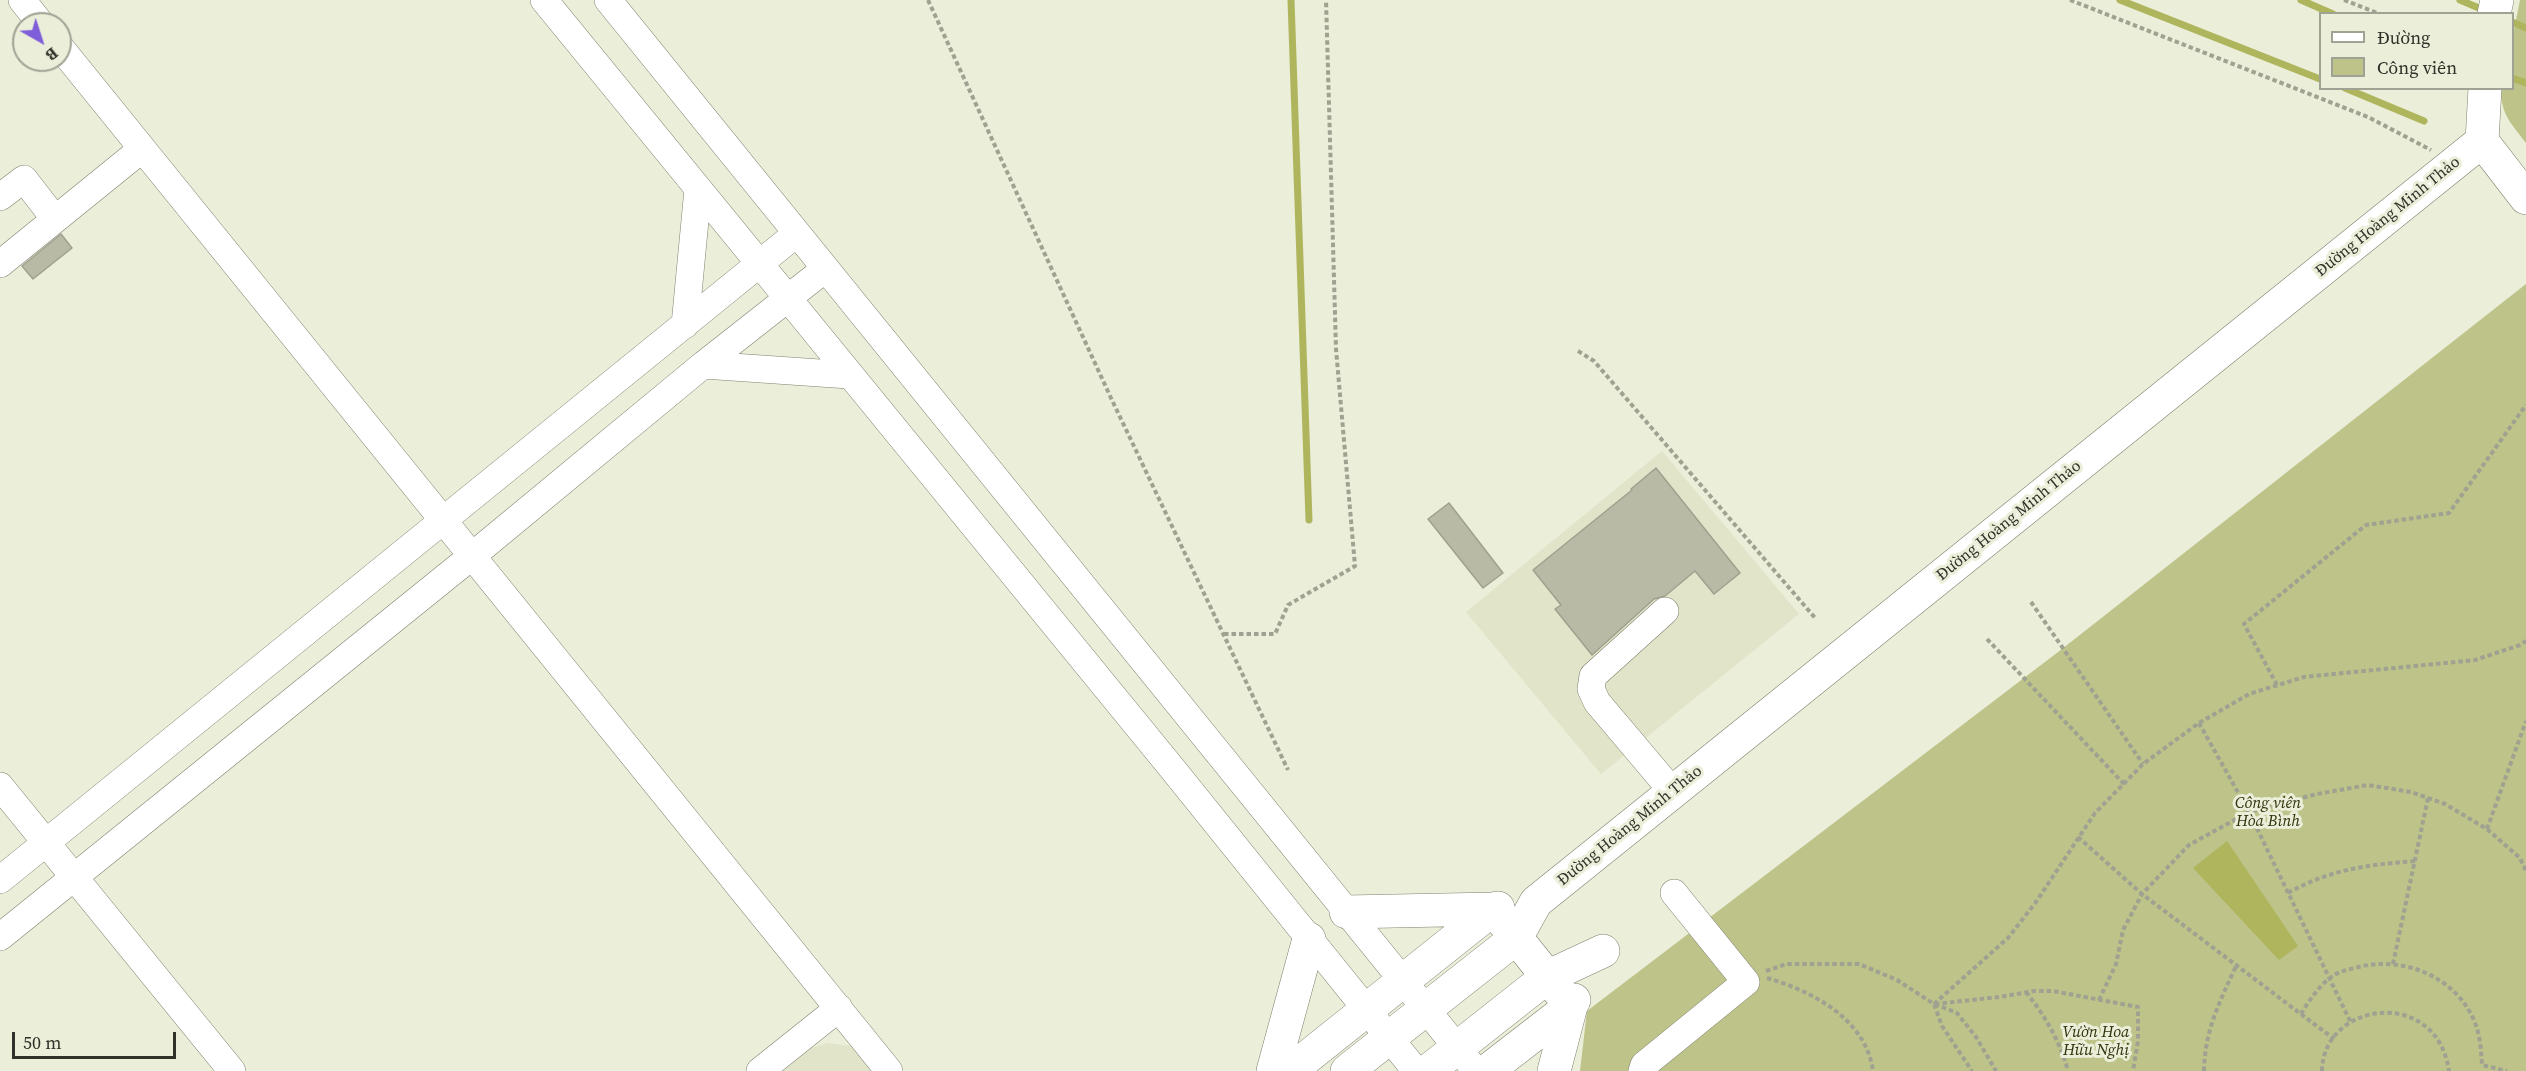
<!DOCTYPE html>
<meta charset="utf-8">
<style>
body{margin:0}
#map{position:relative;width:2526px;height:1071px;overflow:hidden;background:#ebeed9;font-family:"Source Serif 4",serif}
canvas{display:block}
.legend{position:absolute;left:2319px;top:12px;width:195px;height:78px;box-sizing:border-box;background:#ebeed9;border:2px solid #a0a293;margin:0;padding:8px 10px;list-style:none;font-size:18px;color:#303129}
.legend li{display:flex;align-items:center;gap:12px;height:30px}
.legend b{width:30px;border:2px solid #a0a293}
.north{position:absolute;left:12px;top:12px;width:60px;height:60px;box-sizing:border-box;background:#ebeed9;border:2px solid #a0a293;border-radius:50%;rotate:141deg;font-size:16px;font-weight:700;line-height:24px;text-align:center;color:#303129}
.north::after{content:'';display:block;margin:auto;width:21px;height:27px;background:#7f5ed9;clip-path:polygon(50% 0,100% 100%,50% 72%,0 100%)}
.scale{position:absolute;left:12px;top:1032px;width:164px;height:27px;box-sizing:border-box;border:3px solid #303129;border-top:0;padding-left:8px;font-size:18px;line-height:21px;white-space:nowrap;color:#303129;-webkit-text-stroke:4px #ebeed9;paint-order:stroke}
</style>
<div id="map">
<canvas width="2526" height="1071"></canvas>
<ul class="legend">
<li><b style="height:8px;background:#fff"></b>Đường</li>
<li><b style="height:16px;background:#bec389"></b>Công viên</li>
</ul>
<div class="north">B</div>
<div class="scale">50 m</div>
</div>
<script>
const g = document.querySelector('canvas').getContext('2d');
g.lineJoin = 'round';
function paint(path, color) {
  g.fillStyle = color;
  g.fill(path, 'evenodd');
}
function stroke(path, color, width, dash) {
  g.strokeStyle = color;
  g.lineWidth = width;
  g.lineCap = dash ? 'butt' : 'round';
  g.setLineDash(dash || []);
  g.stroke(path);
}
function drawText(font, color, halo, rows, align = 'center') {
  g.font = font + ' "Source Serif 4",serif';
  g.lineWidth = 6;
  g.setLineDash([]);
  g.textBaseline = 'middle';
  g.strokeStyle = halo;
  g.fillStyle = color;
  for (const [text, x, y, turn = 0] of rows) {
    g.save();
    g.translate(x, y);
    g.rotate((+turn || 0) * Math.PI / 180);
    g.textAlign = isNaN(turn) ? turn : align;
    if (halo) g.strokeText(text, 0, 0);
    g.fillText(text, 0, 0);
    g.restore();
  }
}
const built = new Path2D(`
 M1662 451 1799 614 1601 774 1466 612Z
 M827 1043 850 1046 865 1055 880 1071H782L809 1049Z`);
const green = new Path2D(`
 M2520 0H2526V143C2511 123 2501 115 2501 89L2512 88 2513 35Z
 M2526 284V1071H1580L1587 1011 2062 649Z`);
const water = new Path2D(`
 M2227 841 2298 946 2279 960 2193 868Z`);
const stream = new Path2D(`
 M1291 0 1309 520
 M2120 0 2320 79
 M2301 0 2333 14
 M2460 0 2486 11
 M2512 22 2526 28
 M2512 78 2526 83
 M2345 88 2424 121`);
const building = new Path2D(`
 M61 234 72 248 33 279 22 266Z
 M1656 468 1740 573 1714 594 1695 571 1665 596 1654 599 1592 655 1555 609 1561 605 1533 570 1632 490 1631 489Z
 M1449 503 1503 573 1483 588 1428 519Z`);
const path = new Path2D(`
 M928 0 1111 398 1288 770
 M2070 0 2368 117 2431 150
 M2344 0 2380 14
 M1578 351 1594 361 1816 619
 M2031 602 2143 764
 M1224 634H1275L1288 605 1355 566 1336 349 1326 0
 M1987 639 2124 784
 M2277 685 2244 624 2366 525 2449 513 2526 405
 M2199 723 2249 812 2351 1023
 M2487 829 2526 721
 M2078 837 2142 894 2334 1039
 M2288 893C2331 869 2367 865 2415 861
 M2393 964 2428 798
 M1766 971 1786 964H1859L1897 980 1934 1004 1942 1026 1972 1071
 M1767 978C1812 991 1866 1019 1873 1071
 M2026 992C2045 1016 2060 1041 2068 1071
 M2099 1000 2116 964 2123 930 2142 894 2189 845 2249 812 2317 794 2368 785 2411 792 2445 804 2487 829 2520 858 2526 871
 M1934 1004 2008 938 2036 902 2095 813 2143 764 2199 723 2249 694 2304 677 2475 660 2520 645 2526 641
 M1935 1004 1999 997 2034 991H2053L2138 1007V1041L2133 1071
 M1935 1004 1957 1013 1976 1037 1996 1071
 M2301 1014C2309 1001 2318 987 2330 978 2337 972 2346 970 2355 968 2399 955 2451 974 2472 1016 2480 1032 2481 1048 2482 1065L2507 1071
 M2204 1071C2205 1029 2220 1001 2237 964
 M2322 1071C2323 1001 2437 986 2449 1071`);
const minor = new Path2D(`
 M22 0 41 24
 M544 0 1171 767 1416 1071
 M608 0 1476 1071
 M60 47 889 1071
 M0 197 24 179 55 219
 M0 264 142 149
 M685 325 698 189
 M703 365 849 375
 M1665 611 1593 676 1591 689 1597 702 1673 792
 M0 786 232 1071
 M0 880 796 234
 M0 937 472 556 703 365 825 269
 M760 1071 839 1008
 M1642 1071 1644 1065 1746 982 1674 893`);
const major = new Path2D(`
 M2494 14 2497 0
 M2485 88 2482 141 2526 198
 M1346 912 1493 909 1571 1006 1554 1071
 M1273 1071 1309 939
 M1290 1071 1493 909 1498 908
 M1347 1071 1516 938 1536 902 2482 141
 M1428 1071 1547 977 1603 951
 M1487 1071 1571 1006 1574 1000`);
const streetNames = [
 ["Đường Hoàng Minh Thảo",2388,217,-39],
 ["Đường Hoàng Minh Thảo",2009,521,-39],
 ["Đường Hoàng Minh Thảo",1630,826,-39]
];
const parkNames = [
 ["Công viên",2268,804],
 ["Hòa Bình",2268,822],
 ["Vườn Hoa",2096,1033],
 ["Hữu Nghị",2096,1051]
];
paint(built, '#e1e4c8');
paint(green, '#bec389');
paint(water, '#afb55c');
stroke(stream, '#afb55c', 7);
paint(building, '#b8baa6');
stroke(building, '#9fa18e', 1.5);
stroke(minor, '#7f816e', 28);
stroke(major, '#7f816e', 34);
stroke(path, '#9fa191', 4, [4.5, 3]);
stroke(minor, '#fff', 27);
stroke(major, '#fff', 33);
drawText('16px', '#303129', '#ebeed9', streetNames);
drawText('italic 16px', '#31330c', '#ebeed9', parkNames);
</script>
